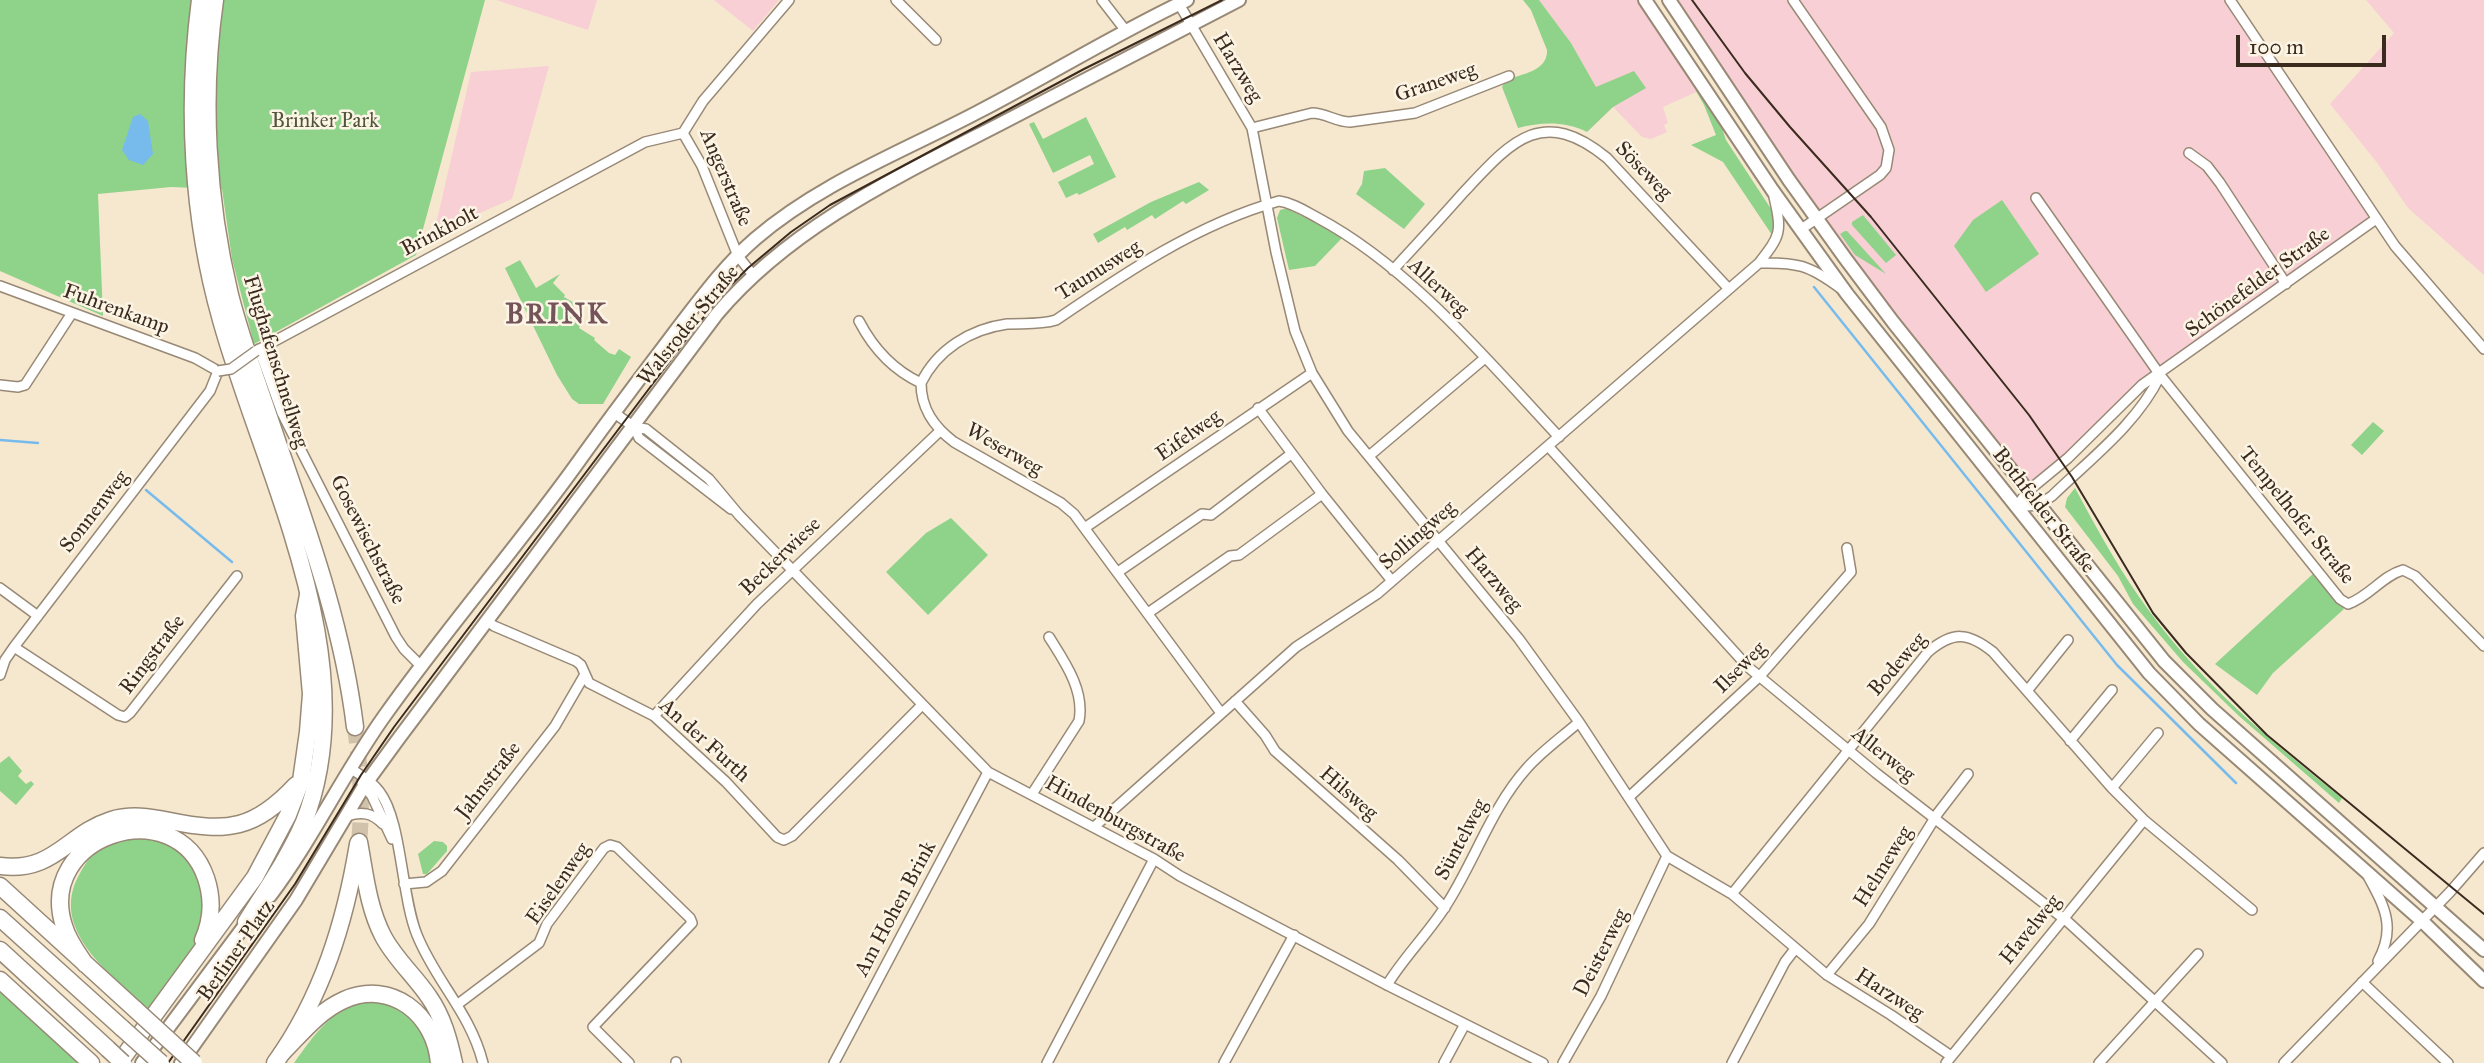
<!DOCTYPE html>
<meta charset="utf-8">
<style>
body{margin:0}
#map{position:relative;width:2484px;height:1063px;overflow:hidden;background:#f6e8cf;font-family:"IM FELL Great Primer",serif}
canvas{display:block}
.scale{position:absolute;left:2236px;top:35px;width:150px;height:32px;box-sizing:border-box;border:4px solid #3b2a1e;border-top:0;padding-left:9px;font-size:21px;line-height:24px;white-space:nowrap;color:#3b2a1e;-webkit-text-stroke:5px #fcf5e5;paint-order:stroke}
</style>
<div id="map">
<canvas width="2484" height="1063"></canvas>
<div class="scale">100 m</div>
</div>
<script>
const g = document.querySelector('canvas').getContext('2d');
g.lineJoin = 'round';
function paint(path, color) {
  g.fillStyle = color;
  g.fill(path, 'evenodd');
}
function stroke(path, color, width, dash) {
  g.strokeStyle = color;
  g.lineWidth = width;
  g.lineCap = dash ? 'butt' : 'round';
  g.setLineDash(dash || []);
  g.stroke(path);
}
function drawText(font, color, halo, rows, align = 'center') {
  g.font = font + ' "IM FELL Great Primer",serif';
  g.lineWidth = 5;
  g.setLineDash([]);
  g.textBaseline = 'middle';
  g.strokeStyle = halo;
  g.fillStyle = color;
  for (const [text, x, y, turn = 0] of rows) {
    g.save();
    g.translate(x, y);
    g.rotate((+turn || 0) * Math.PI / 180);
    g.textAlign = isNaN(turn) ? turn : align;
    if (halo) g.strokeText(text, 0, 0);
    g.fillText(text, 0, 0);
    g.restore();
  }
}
const built = new Path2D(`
 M496 0H597L588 30Z
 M714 0H779L753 31Z
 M1539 0H1645L1703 89 1663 107 1668 123 1664 125 1667 132 1651 139 1642 137 1613 107 1587 132 1596 87 1571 43Z
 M1669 0H2230L2376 219 2160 375 2028 491 1893 322Z
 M2366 0H2484V275L2408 208 2378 164 2330 104 2394 33Z
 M549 66 512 199 434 233 471 72Z`);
const green = new Path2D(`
 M0 0H485L416 255 254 344 232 259 222 189 171 187 98 194 103 316 0 271Z
 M1523 0H1539L1571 43 1596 87 1634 71 1646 88 1613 107 1587 132C1564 121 1542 122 1518 128L1502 87 1506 80C1522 74 1548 71 1547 50L1531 10Z
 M1699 90 1720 122 1726 140 1773 212 1776 224 1772 235 1723 162 1691 145 1716 135 1704 105 1696 91Z
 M1086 117 1116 177 1079 195 1077 193 1066 198 1058 182 1094 164 1090 155 1053 173 1029 124 1034 122 1043 139Z
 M1385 168 1425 204 1404 229 1356 194 1362 184 1364 171Z
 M1199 182 1209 190 1186 204 1183 201 1155 219 1152 215 1127 230 1125 227 1098 243 1093 234 1151 202Z
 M2002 200 2039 254 1986 292 1954 246 1973 220Z
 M1284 209H1288L1343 237 1315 266 1289 270 1277 218 1280 210Z
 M1863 215 1896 255 1886 263 1852 225V222Z
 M1845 231H1847L1886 274 1855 255 1840 234Z
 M520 260 536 288 560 274 553 283 565 295 564 297 576 304 568 314 572 317 571 319 580 326 579 328 595 338 594 340 609 353 615 355 619 349 631 357 603 404H579L572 399 557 375 505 268Z
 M2373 422 2384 431 2362 455 2351 445Z
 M2075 488C2098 531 2121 573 2150 612 2203 685 2272 742 2342 798L2339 803 2239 716 2183 662 2133 604 2118 576 2065 507 2067 498Z
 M951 518 988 555 928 615 886 572 926 533Z
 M2315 572 2344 609 2273 673 2257 695 2215 664Z
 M9 756 22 771 18 776 26 784 31 781 34 784 16 805 0 791V763Z
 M149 836 183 851 206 893 197 943 149 1010C113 976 48 931 79 875 99 838 111 843 149 836Z
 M434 841 443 842 447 846V851L427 874H423L418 854Z
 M0 992 11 1000 81 1063H0Z
 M373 1001 402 1009 425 1033 433 1063H294C315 1034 334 1004 373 1001Z`);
const water = new Path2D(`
 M140 114 148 121 153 154 143 165 129 160 122 150 133 117Z`);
const stream = new Path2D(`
 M1814 287 2117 665 2236 783
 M0 440 38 443
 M146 490 232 562`);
const trunkTunnel = new Path2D(`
 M355 727C360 765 363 803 359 842`);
const minor = new Path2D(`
 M896 0 936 40
 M1102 0 1126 31
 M1793 0 1881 127 1889 150 1886 168 1880 175 1800 230
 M2230 0 2395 246 2484 349
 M1179 4 1252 128 1276 252 1295 331 1312 373 1348 431 1519 639 1579 722 1667 856 1732 894 1827 975 1891 1015 1951 1056
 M1252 128 1312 113C1326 113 1336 122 1350 122L1415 113 1509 76
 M683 133 703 101 789 0
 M683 133 702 166 738 256 753 275
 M2189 153 2207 166 2220 183 2286 284
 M2036 198 2160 375 2340 599 2348 604C2369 597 2382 576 2403 570L2415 576 2484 646
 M1759 263C1797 262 1809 265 1840 288
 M1393 270C1417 244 1440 219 1463 193 1510 143 1541 104 1607 158L1728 288
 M0 286 195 358 218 371 210 391 14 647 5 660 0 675
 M859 321C873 348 893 370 921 383 921 409 934 427 954 442L1061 503 1074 514 1221 713
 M259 349 282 413 396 637 404 649 420 665
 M256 351 645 142 683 133
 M921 383C937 350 970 329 1007 324 1024 323 1040 325 1056 320 1125 273 1197 224 1279 201 1293 203 1305 211 1318 218 1410 267 1488 361 1559 437
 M0 385 18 387 25 385 72 313
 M1258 408 1322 494 1392 581
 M613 412 634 427 646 429 709 479 739 515 988 772 1154 859 1180 876 1387 985 1543 1063
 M634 427 639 438 731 509
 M1548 446 1748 667 1876 773 2068 922 2222 1063
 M1369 456 1485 358
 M2016 507 2028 491 2068 458 2142 385 2376 219
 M2016 507 2038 505 2052 496C2089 460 2137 424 2160 376
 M1086 527 1312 373
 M1118 572 1202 514 1211 515 1291 454
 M0 588 38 616
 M1148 613 1230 556 1239 555 1322 494
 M486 620 494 626 576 661 581 665 589 683 654 716 726 782 777 837 784 840 792 836 922 705
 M14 647 118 715 125 717 130 713 237 576
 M2027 691 2068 640
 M1235 701 1265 735 1275 751 1398 860 1445 908
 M654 716 757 604 940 431
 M2070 741 2112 690
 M350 768C360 775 372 781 379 791 402 820 401 896 417 935 436 982 470 1012 483 1063
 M362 783 372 796 392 839
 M2112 788 2158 733
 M1032 794 1079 721C1085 690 1064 661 1049 637
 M1629 797 1760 676 1851 572 1847 548
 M347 816C362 811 372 813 383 824
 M1094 827 1296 647 1377 594 1759 263C1781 235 1782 232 1774 197
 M2368 876C2385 907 2396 928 2378 961
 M404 884 426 882 442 871 555 726 584 676
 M1732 894 1928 652C1953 631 1968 632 1993 652L2112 788 2144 820 2252 910
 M1827 975 1869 924 1938 813 1968 774
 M2362 982 2448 1063
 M1387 985C1404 957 1427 935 1445 907 1474 863 1491 808 1527 768 1542 751 1562 737 1579 722
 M458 1004 539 943 547 924 604 848 610 845 617 847 690 918 692 923 593 1027 629 1063
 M676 1063V1062
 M834 1063 988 772
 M1047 1063 1154 859
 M1224 1063 1294 935
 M1444 1063 1465 1024
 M1563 1063 1601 996 1667 856
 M1732 1063 1785 962 1795 949
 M1946 1063 2144 820
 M2099 1063 2198 954
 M2284 1063 2450 892 2484 853`);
const secondary = new Path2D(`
 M1645 0 1773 191 1847 294 2149 673 2199 724 2422 921 2484 981
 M1669 0 1789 180 1845 258 1893 322 2164 661 2212 709 2484 950
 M270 896C312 840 342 776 383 718 445 630 516 549 579 461 611 416 644 373 677 329 701 298 725 265 755 239 820 183 902 152 978 112 1048 76 1115 34 1187 0
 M142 1063 251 917
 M181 1063 296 900 364 786 399 738 717 314C792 225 901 175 1002 123 1081 82 1160 41 1239 0`);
const trunk = new Path2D(`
 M200 0C186 106 192 218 221 320 264 475 367 661 304 822 289 857 266 890 246 922
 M215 0C201 97 207 200 230 295 240 334 254 373 267 411 302 515 342 618 355 727
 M275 1063C322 997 345 923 358 844`);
const motorway = new Path2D(`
 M359 842C365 874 368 907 383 936 395 959 415 976 429 997 443 1017 449 1040 454 1063
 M0 866C54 873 67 834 111 820 131 814 150 817 170 821 228 833 255 829 296 785
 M0 886 136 1010
 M0 918 122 1028
 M0 950 108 1049
 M85 964C77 952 68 940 64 926 35 836 175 789 206 878 213 899 212 920 203 940
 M0 980 91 1063
 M282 1053C301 1034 319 1011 344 1000 392 979 435 1015 439 1063
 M119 1063 255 877 288 815 301 781 308 732 311 694 304 616 308 595`);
const tram = new Path2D(`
 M1692 0 1745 73 1790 127 1871 217 2029 415 2072 477 2153 613 2186 653 2267 735 2484 914
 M168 1063 295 884 361 775 394 727 688 337 721 295 748 268 791 232 830 205 1084 69 1222 0`);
const minorBridge = new Path2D(`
 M218 371 231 369 256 351`);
const motorwayBridge = new Path2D(`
 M136 1010 194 1063
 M122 1028 161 1063
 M108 1049 123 1063`);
const streetNames = [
 ["Harzweg",1237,68,59],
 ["Graneweg",1436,83,-19],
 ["Söseweg",1643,171,46],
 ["Angerstraße",725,178,67],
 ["Brinkholt",440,232,-28],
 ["Taunusweg",1099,271,-32],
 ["Schönefelder Straße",2258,283,-36],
 ["Allerweg",1438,288,43],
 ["Fuhrenkamp",116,310,20],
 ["Walsroder Straße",689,326,-51],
 ["Flughafenschnellweg",275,362,73],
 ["Eifelweg",1189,436,-35],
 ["Weserweg",1004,450,30],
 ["Bothfelder Straße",2043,511,52],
 ["Sonnenweg",95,512,-52],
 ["Tempelhofer Straße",2296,516,51],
 ["Sollingweg",1418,536,-41],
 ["Gosewischstraße",367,540,63],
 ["Beckerwiese",781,557,-44],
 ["Harzweg",1493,580,50],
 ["Ringstraße",153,655,-53],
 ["Bodeweg",1898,665,-49],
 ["Ilseweg",1741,668,-45],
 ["An der Furth",704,741,42],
 ["Allerweg",1883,755,39],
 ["Jahnstraße",489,781,-52],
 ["Hilsweg",1348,794,41],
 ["Hindenburgstraße",1115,820,29],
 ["Süntelweg",1462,840,-62],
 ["Helmeweg",1884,867,-58],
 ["Eiselenweg",559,884,-55],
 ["Am Hohen Brink",896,909,-62],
 ["Havelweg",2031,930,-51],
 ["Berliner Platz",237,951,-55],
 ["Deisterweg",1602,953,-63],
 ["Harzweg",1889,995,33]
];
const parkNames = [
 ["Brinker Park",325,122]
];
const districtNames = [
 ["BRINK",557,316]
];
paint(built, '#f7cfd4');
paint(green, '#8fd28a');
paint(water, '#77bbed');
stroke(stream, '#77bbed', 2.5);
stroke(trunkTunnel, '#d1c2ac', 16, [16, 8]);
stroke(minor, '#988976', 12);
stroke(secondary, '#988976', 16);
stroke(trunk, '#988976', 19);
stroke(motorway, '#988976', 19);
stroke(minor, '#fff', 9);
stroke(secondary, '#fff', 12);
stroke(trunk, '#fff', 16);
stroke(motorway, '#fff', 16);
stroke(tram, '#3b2a1e', 2);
stroke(minorBridge, '#988976', 12, []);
stroke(motorwayBridge, '#988976', 19, []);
stroke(minorBridge, '#fff', 9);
stroke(motorwayBridge, '#fff', 16);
drawText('21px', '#3b2a1e', '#fcf5e5', streetNames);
drawText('21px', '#505439', '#fcf5e5', parkNames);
g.letterSpacing = '2px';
drawText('bold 28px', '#735458', '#fcf5e5', districtNames);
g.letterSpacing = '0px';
</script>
